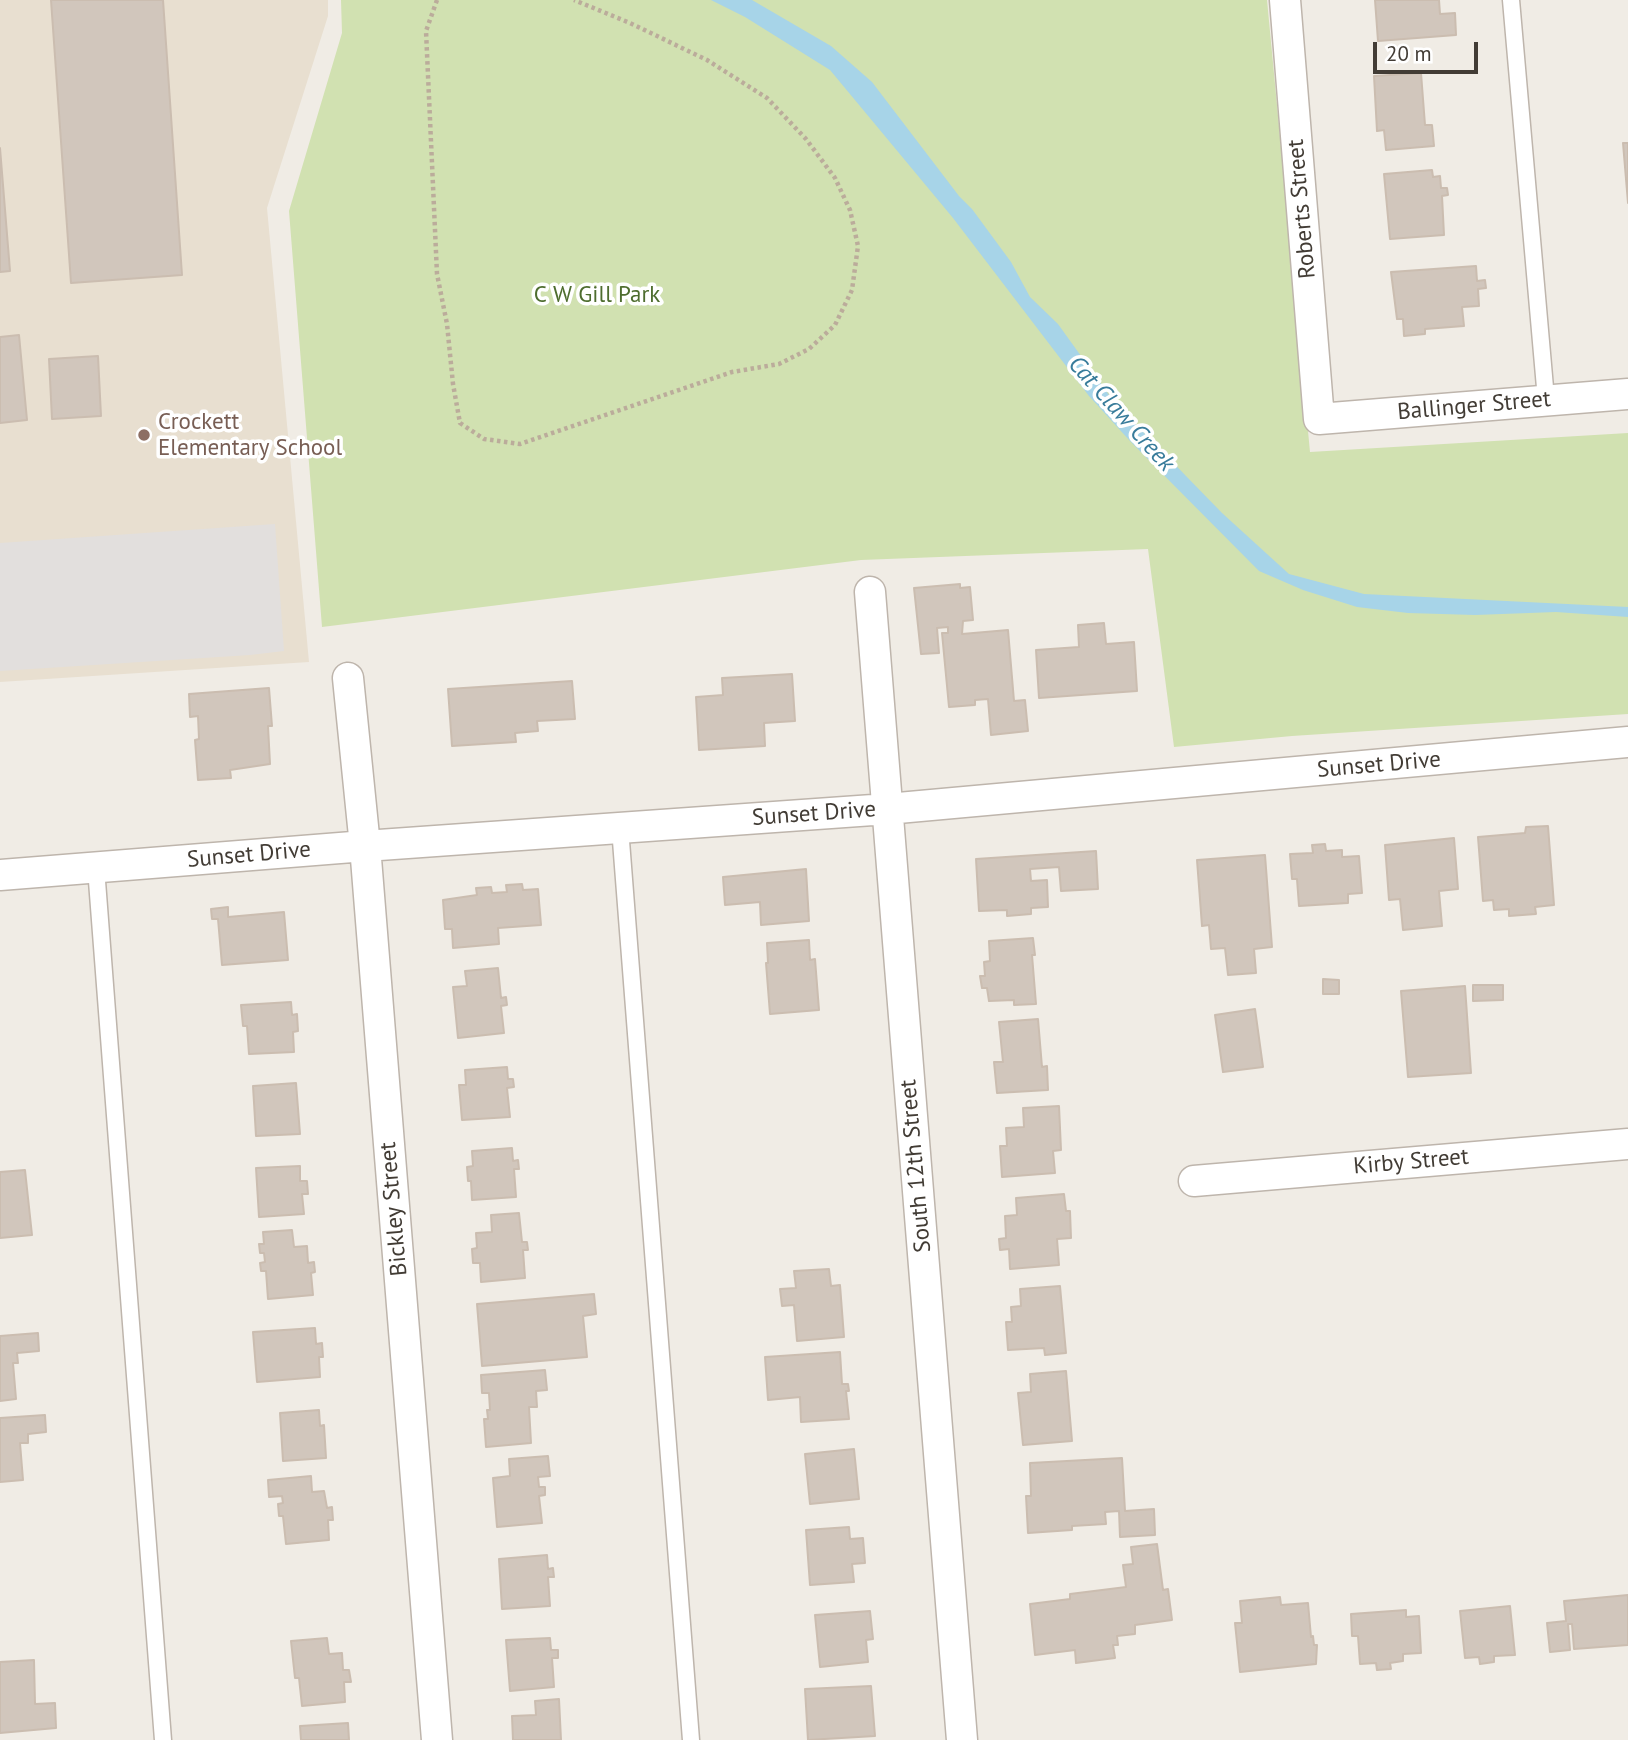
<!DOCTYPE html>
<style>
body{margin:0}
#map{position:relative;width:1628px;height:1740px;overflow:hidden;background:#f0ece5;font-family:"PT Sans",sans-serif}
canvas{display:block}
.scale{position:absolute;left:1373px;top:42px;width:105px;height:32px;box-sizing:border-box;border:4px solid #423c35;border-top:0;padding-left:9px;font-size:21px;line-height:24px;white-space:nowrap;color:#423c35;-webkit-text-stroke:5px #fff;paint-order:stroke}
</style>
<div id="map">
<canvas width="1628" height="1740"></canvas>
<div class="scale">20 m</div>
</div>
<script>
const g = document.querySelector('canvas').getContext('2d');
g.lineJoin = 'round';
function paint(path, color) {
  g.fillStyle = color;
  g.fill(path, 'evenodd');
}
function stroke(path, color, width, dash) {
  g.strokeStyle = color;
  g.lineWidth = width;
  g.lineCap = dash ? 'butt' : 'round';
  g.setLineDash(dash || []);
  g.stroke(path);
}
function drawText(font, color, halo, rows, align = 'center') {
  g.font = font + ' "PT Sans",sans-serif';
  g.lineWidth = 7;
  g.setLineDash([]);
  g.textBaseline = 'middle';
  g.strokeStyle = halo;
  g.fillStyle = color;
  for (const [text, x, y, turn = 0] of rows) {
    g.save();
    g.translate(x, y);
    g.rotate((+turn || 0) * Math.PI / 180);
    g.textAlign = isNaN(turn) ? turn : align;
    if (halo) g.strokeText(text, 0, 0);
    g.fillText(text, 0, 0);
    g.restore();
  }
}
const education = new Path2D(`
 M0 0H328V16L267 208 309 662 0 682Z`);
const green = new Path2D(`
 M341 0H1267L1310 452 1628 433V714L1292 736 1174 747 1148 549 861 560 322 627 289 211 342 33Z`);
const parking = new Path2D(`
 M275 524 284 651 250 655 0 671V543Z`);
const water = new Path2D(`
 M711 0H752L831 46 872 82 959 196 972 209 1011 262 1030 297 1058 324 1114 402 1222 513 1289 574 1364 594 1628 607V617L1556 612 1475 615 1408 613 1357 607 1303 590 1259 571 1130 441 1089 396 953 218 830 70 745 17Z`);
const building = new Path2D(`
 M51 0H163L182 275 71 283Z
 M1375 0H1439L1440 14 1455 13 1456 35 1378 41Z
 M1421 73 1425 125H1432L1434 146 1386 150 1384 130 1377 131 1374 76Z
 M1623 143H1628V203Z
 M0 148 10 271 0 272Z
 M1432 170 1433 177 1440 176 1441 188H1447L1448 195 1442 196 1444 235 1390 239 1384 174Z
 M1476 266 1477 281 1485 280 1486 288 1478 289 1479 306 1462 307 1464 326 1425 329V334L1404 336 1403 319H1397L1391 272Z
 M19 335 27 420 0 423V337Z
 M98 356 101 416 52 419 49 359Z
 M960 584V588L970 587 973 620 963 621 962 634 1008 630 1014 701 1025 700 1028 731 991 735 988 699 975 700V705L949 707 942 633H948V627L937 628 939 653 921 654 914 588Z
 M1104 623 1106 644 1134 642 1137 691 1039 698 1036 650 1079 647 1078 625Z
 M792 674 795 721 764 723 765 746 699 750 696 697 723 695 722 678Z
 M572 681 575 719 537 721 538 731 515 733 516 742 452 746 448 689Z
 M269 688 272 726H268L270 764 230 770 231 778 198 780 195 740 199 739 198 716 190 717 189 694Z
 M1548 826 1554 905 1535 907 1536 914 1509 916V909L1494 910 1493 900 1483 901 1478 837 1525 833 1526 827Z
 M1454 838 1458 889 1439 891 1442 926 1403 930 1400 899 1389 900 1385 845Z
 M1325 844 1326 851 1342 850V857L1359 856 1362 893 1348 894V903L1299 906 1297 879H1292L1290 854 1313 853 1312 845Z
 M1096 851 1098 889 1061 891 1059 867 1030 869 1031 881 1047 880 1048 907 1031 908V914L1007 916V910L979 911 976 859Z
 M1265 855 1272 947 1254 949 1256 973 1228 975 1225 948 1211 949 1209 925 1202 926 1197 860Z
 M806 869 809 921 761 925 760 902 725 905 723 877Z
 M522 884 523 890 538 889 541 925 498 928 499 944 453 948 452 929H445L443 900 477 895 476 888 491 887 492 893 507 892 506 885Z
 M228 907V917L284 912 288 960 222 965 218 919H212L211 909Z
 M1033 938 1035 955H1032L1036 1004 1014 1005V1000L989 1001 987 988H982L980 976H985L984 962 990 961 989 941Z
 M809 940 810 960 815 959 819 1010 770 1014 766 963H768L767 943Z
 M498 968 501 998 506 997 507 1005 501 1006 504 1033 458 1038 453 987 467 986 465 971Z
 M1323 979 1339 980V994H1323Z
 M1473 985H1503V1000L1473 1001Z
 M1465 986 1471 1073 1408 1077 1401 991Z
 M291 1002 292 1015 297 1014 298 1031 293 1032 294 1052 249 1054 247 1026H243L241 1005Z
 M1255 1009 1263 1067 1223 1072 1215 1015Z
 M1038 1019 1042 1067 1047 1066 1048 1090 997 1093 994 1062H1003L999 1022Z
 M507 1067 508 1079H513L514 1087 507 1088 510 1117 462 1120 459 1085H466L465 1070Z
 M296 1083 300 1134 256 1136 253 1086Z
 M1059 1106 1061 1150 1053 1151 1055 1173 1002 1177 1000 1146H1007L1006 1128 1024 1127 1023 1108Z
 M512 1148 513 1161 518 1160 519 1169H514L516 1197 472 1200 471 1181H468L467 1167 473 1166 472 1151Z
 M300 1166V1181H307L308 1194H302L304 1214 259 1217 256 1168Z
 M25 1170 32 1235 0 1238V1172Z
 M1064 1194 1066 1211H1070L1071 1238 1057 1239 1059 1265 1010 1269 1009 1249 1000 1250 999 1239 1006 1238 1005 1216 1017 1215 1016 1198Z
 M519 1213 522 1242H527L528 1250H523L525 1278 481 1282 480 1263H473L472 1249 477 1248 476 1233 492 1232 491 1215Z
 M292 1230 294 1247 307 1246 308 1263 314 1262 315 1272 311 1273 313 1295 268 1299 266 1271H261L260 1263 265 1262 264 1253H260L259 1244H264L263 1232Z
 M829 1269 831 1286 840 1285 844 1337 797 1341 794 1305 782 1306 780 1289 796 1288 794 1271Z
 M1060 1286 1066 1353 1045 1355 1044 1348 1008 1350 1006 1322H1012L1011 1307 1021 1306 1020 1289Z
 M594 1294 596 1314 583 1316 587 1357 482 1366 477 1304Z
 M315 1328 316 1344 322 1343 323 1357H319L320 1377 257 1382 253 1332Z
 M38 1333 39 1351 17 1353 18 1363H13L16 1399 0 1401V1336Z
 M840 1352 842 1384H848L849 1391H846L849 1419 801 1422 800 1397 768 1400 765 1357Z
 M545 1370 547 1390 536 1391 537 1407H529L531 1443 486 1447 484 1419H488L487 1410H490L489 1393H482L481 1375Z
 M1066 1371 1072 1441 1023 1445 1018 1393 1031 1392 1030 1374Z
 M319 1410 320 1426 324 1425 326 1458 283 1461 280 1413Z
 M45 1415 46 1432 28 1434V1443H20L23 1480 0 1482V1418Z
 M854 1449 859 1499 810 1504 805 1454Z
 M548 1456 550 1476 538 1477 539 1487H545V1495L539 1496 542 1523 497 1527 493 1478 510 1476 509 1459Z
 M1122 1458 1125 1511 1154 1509 1155 1535 1120 1537 1119 1511 1105 1512 1106 1524 1072 1526V1530L1028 1533 1026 1496H1031L1030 1463Z
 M311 1476 312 1492 324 1491 327 1508 332 1507 333 1520H328L329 1540 286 1544 283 1516H279L278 1504 283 1503 282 1496 269 1497 268 1480Z
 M849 1527 850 1539 863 1538 865 1563 852 1564 854 1582 810 1585 806 1530Z
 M1157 1544 1163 1590 1168 1589 1172 1620 1135 1625V1634L1117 1636 1118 1645H1113L1115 1658 1076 1663 1075 1650 1035 1655 1030 1604 1070 1599V1594L1126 1587 1123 1565 1133 1564 1131 1547Z
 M547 1555 548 1569 553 1568 554 1577H548L550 1606 502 1609 499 1559Z
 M1628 1595V1645L1574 1649 1572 1624H1568L1570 1650 1550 1652 1547 1623 1566 1621 1564 1601Z
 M1280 1597 1281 1605 1308 1603 1311 1637 1313 1636 1314 1645H1317L1316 1664 1240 1672 1235 1623H1242L1240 1601Z
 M1510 1606 1515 1655 1494 1656V1662L1480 1664 1479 1657 1465 1658 1460 1611Z
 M1406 1610V1617L1419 1616 1421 1653 1403 1654V1661L1390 1663 1391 1669 1377 1670 1376 1663 1360 1664 1358 1636H1352L1351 1614Z
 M870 1611 873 1639 866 1640 868 1662 820 1667 815 1615Z
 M327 1638 329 1654 342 1653 343 1670H349L351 1682H344L345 1702 302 1706 299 1678H295L291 1641Z
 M550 1638 551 1650H558V1658H552L554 1687 510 1691 506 1640Z
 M34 1660 35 1704 55 1703 56 1728 0 1733V1662Z
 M871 1686 875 1736 808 1740 805 1689Z
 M559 1699 561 1740H513L512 1716 536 1715 535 1701Z
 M348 1723 349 1740H301L300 1726Z`);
const path = new Path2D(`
 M437 0 426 31 437 274 447 324 453 384 460 423 484 439 520 444 732 372 779 364 809 349 835 325 852 290 858 246 850 210 835 178 806 139 767 98 707 60 630 23 574 0`);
const service = new Path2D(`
 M1511 0 1546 399
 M620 828 691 1740
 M96 868 163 1740`);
const minor = new Path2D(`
 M1285 0 1319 419 1628 394
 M870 592 962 1740
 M348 678 365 846 437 1740
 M0 875 365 846 887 809 1628 742
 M1194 1181 1628 1144`);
const markers = [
 [144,435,7,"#8d6e63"]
];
const streetNames = [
 ["Roberts Street",1302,209,-95],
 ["Ballinger Street",1474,406,-5],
 ["Sunset Drive",1379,765,-5],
 ["Sunset Drive",814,814,-4],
 ["Sunset Drive",249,855,-5],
 ["Kirby Street",1411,1162,-5],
 ["South 12th Street",916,1166,-95],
 ["Bickley Street",394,1209,-95]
];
const parkNames = [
 ["C W Gill Park",597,295]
];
const educationNames = [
 ["Crockett",158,422],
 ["Elementary School",158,448]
];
const waterNames = [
 ["Cat Claw Creek",1121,414,48]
];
paint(education, '#e8dfd0');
paint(green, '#d1e1b1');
paint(parking, '#e2dfdd');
paint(water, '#a7d4e8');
paint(building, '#d1c6bc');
stroke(building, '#cbbdb0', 2);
stroke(service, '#beb5ac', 19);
stroke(minor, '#beb5ac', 33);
stroke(path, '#bbac9b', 4.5, [3.5, 3.5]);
stroke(service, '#fff', 16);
stroke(minor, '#fff', 30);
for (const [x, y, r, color] of markers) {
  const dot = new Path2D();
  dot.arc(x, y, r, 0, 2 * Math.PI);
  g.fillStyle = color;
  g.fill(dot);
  stroke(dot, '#fff', 2.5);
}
drawText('23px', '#423c35', '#fff', streetNames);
drawText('23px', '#4e6d2f', '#fff', parkNames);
drawText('23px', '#785e54', '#fff', educationNames, 'left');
drawText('italic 24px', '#387c9b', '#fff', waterNames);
</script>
